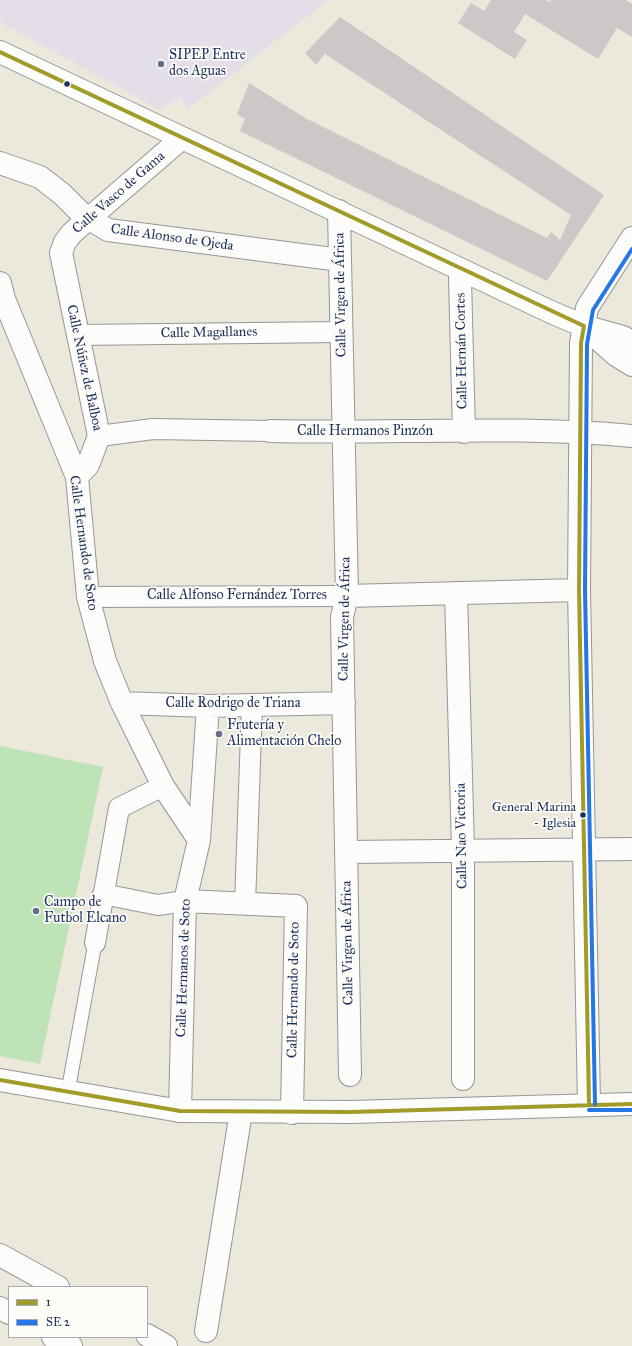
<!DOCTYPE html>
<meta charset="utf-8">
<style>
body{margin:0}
#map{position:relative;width:632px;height:1346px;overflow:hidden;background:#ece8db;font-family:"IM FELL Great Primer",serif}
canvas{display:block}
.legend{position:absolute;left:8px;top:1286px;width:140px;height:52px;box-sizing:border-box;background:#fdfcf7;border:1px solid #a3aaba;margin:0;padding:5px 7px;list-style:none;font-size:12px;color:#1b2f5e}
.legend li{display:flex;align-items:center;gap:8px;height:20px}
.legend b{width:20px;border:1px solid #a3aaba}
</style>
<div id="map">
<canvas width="632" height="1346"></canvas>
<ul class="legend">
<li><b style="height:5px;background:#a19c29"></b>1</li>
<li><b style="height:5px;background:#2477e4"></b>SE 2</li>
</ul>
</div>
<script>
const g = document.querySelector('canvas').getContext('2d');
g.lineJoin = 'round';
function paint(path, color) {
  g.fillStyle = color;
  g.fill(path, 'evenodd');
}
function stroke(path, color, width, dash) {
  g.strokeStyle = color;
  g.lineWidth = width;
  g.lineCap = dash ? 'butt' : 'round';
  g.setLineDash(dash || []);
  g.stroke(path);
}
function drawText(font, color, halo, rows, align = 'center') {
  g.font = font + ' "IM FELL Great Primer",serif';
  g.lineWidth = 3.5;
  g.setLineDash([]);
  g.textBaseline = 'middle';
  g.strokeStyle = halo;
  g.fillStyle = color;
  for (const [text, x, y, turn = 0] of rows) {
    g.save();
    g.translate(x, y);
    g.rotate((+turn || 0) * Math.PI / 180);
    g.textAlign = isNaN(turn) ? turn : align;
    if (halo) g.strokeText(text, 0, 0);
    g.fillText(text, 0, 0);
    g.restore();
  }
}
const built = new Path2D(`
 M0 0H328L188 109 180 97 159 110 0 22Z`);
const green = new Path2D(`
 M0 746 103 767 40 1064 0 1056Z`);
const building = new Path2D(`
 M491 0H546L550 2 551 0H626L632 4V37L617 28 598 59 525 14 514 32 527 40 515 59 458 23 471 3 484 11Z
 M340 17 604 195 547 281 240 131 245 119 237 114 249 83 307 119 547 238 551 232 560 240 571 215 325 54 316 65 305 53Z`);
const service = new Path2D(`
 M68 1091 95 943`);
const pedestrian = new Path2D(`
 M77 335 341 332
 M99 436 153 429 270 431
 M88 597 347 596
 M103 894 158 905 185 901
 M245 904 252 705
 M95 943 119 808 163 786`);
const minor = new Path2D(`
 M0 52 553 313 584 326 623 337 632 342
 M0 163 40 177 62 194 83 215 108 230 340 260
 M339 211 347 596 342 617 350 1075
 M463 271 460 279 464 432
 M0 283 4 299 77 477 88 597 105 661 122 703 163 786 199 840
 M588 330 616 355 632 365
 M270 431C390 434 513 425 632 436
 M77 477 88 465 99 436 61 253 65 242 72 233 182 138
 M456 593 463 850V1079
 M347 596 579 590
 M122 703 208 706 344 703
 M347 852 632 849
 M185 901 296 906 292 1113
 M589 1104 579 590 581 343 587 308 632 238
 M180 1111 185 901 199 840 208 706
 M0 1255 58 1287
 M206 1331 241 1112
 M147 1335 166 1346`);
const tertiary = new Path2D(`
 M0 1080 180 1111 351 1112 632 1104`);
const trunk = new Path2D(`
 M0 1308 9 1313
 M53 1337 71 1346`);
const bus1 = new Path2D(`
 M0 52 584 326 581 343 579 590 589 1104
 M0 1080 180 1111 351 1112 632 1104`);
const bus2 = new Path2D(`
 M595 1104 585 590 587 344 593 310 632 249
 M589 1110H632`);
const markers = [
 [161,64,4,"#64708a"],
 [67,84,3.5,"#1b2f5e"],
 [219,734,4,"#64708a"],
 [583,815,3.5,"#1b2f5e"],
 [36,911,4,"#64708a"]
];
const busNames = [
 ["General Marina",576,808],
 ["- Iglesia",576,824]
];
const poiNames = [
 ["SIPEP Entre",169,56],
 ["dos Aguas",169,72],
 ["Frutería y",227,726],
 ["Alimentación Chelo",227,742],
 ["Campo de",44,903],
 ["Futbol Elcano",44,919]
];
const streetNames = [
 ["Calle Vasco de Gama",119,193,-41],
 ["Calle Alonso de Ojeda",172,238,8],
 ["Calle Virgen de África",341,295,-91],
 ["Calle Magallanes",209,333,-1],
 ["Calle Hernán Cortes",462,351,-91],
 ["Calle Núñez de Balboa",84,368,78],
 ["Calle Hermanos Pinzón",365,432],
 ["Calle Hernando de Soto",83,543,82],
 ["Calle Alfonso Fernández Torres",237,596],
 ["Calle Virgen de África",345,619,-89],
 ["Calle Rodrigo de Triana",233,704],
 ["Calle Nao Victoria",462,836,-91],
 ["Calle Virgen de África",348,943,-91],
 ["Calle Hermanos de Soto",184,968,-88],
 ["Calle Hernando de Soto",294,990,-89]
];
paint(built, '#e4dee9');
paint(green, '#bde3b7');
paint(building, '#cec7c8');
stroke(service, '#949697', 15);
stroke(pedestrian, '#949697', 22);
stroke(minor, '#949697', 24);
stroke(tertiary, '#949697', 24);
stroke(trunk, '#949697', 24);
stroke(service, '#fcfcfa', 13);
stroke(pedestrian, '#fcfcfa', 20);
stroke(minor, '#fcfcfa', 22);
stroke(tertiary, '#fcfcfa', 22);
stroke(trunk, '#fcfcfa', 22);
stroke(bus1, '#a19c29', 4);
stroke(bus2, '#2477e4', 4);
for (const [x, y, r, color] of markers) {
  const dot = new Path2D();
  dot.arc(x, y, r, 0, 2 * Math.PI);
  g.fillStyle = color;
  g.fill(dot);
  stroke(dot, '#fdfcf7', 1.5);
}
drawText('13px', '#1b2f5e', '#fdfcf7', busNames, 'right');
drawText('14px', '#1b2f5e', '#fdfcf7', poiNames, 'left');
drawText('14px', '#1b2f5e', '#fdfcf7', streetNames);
</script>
